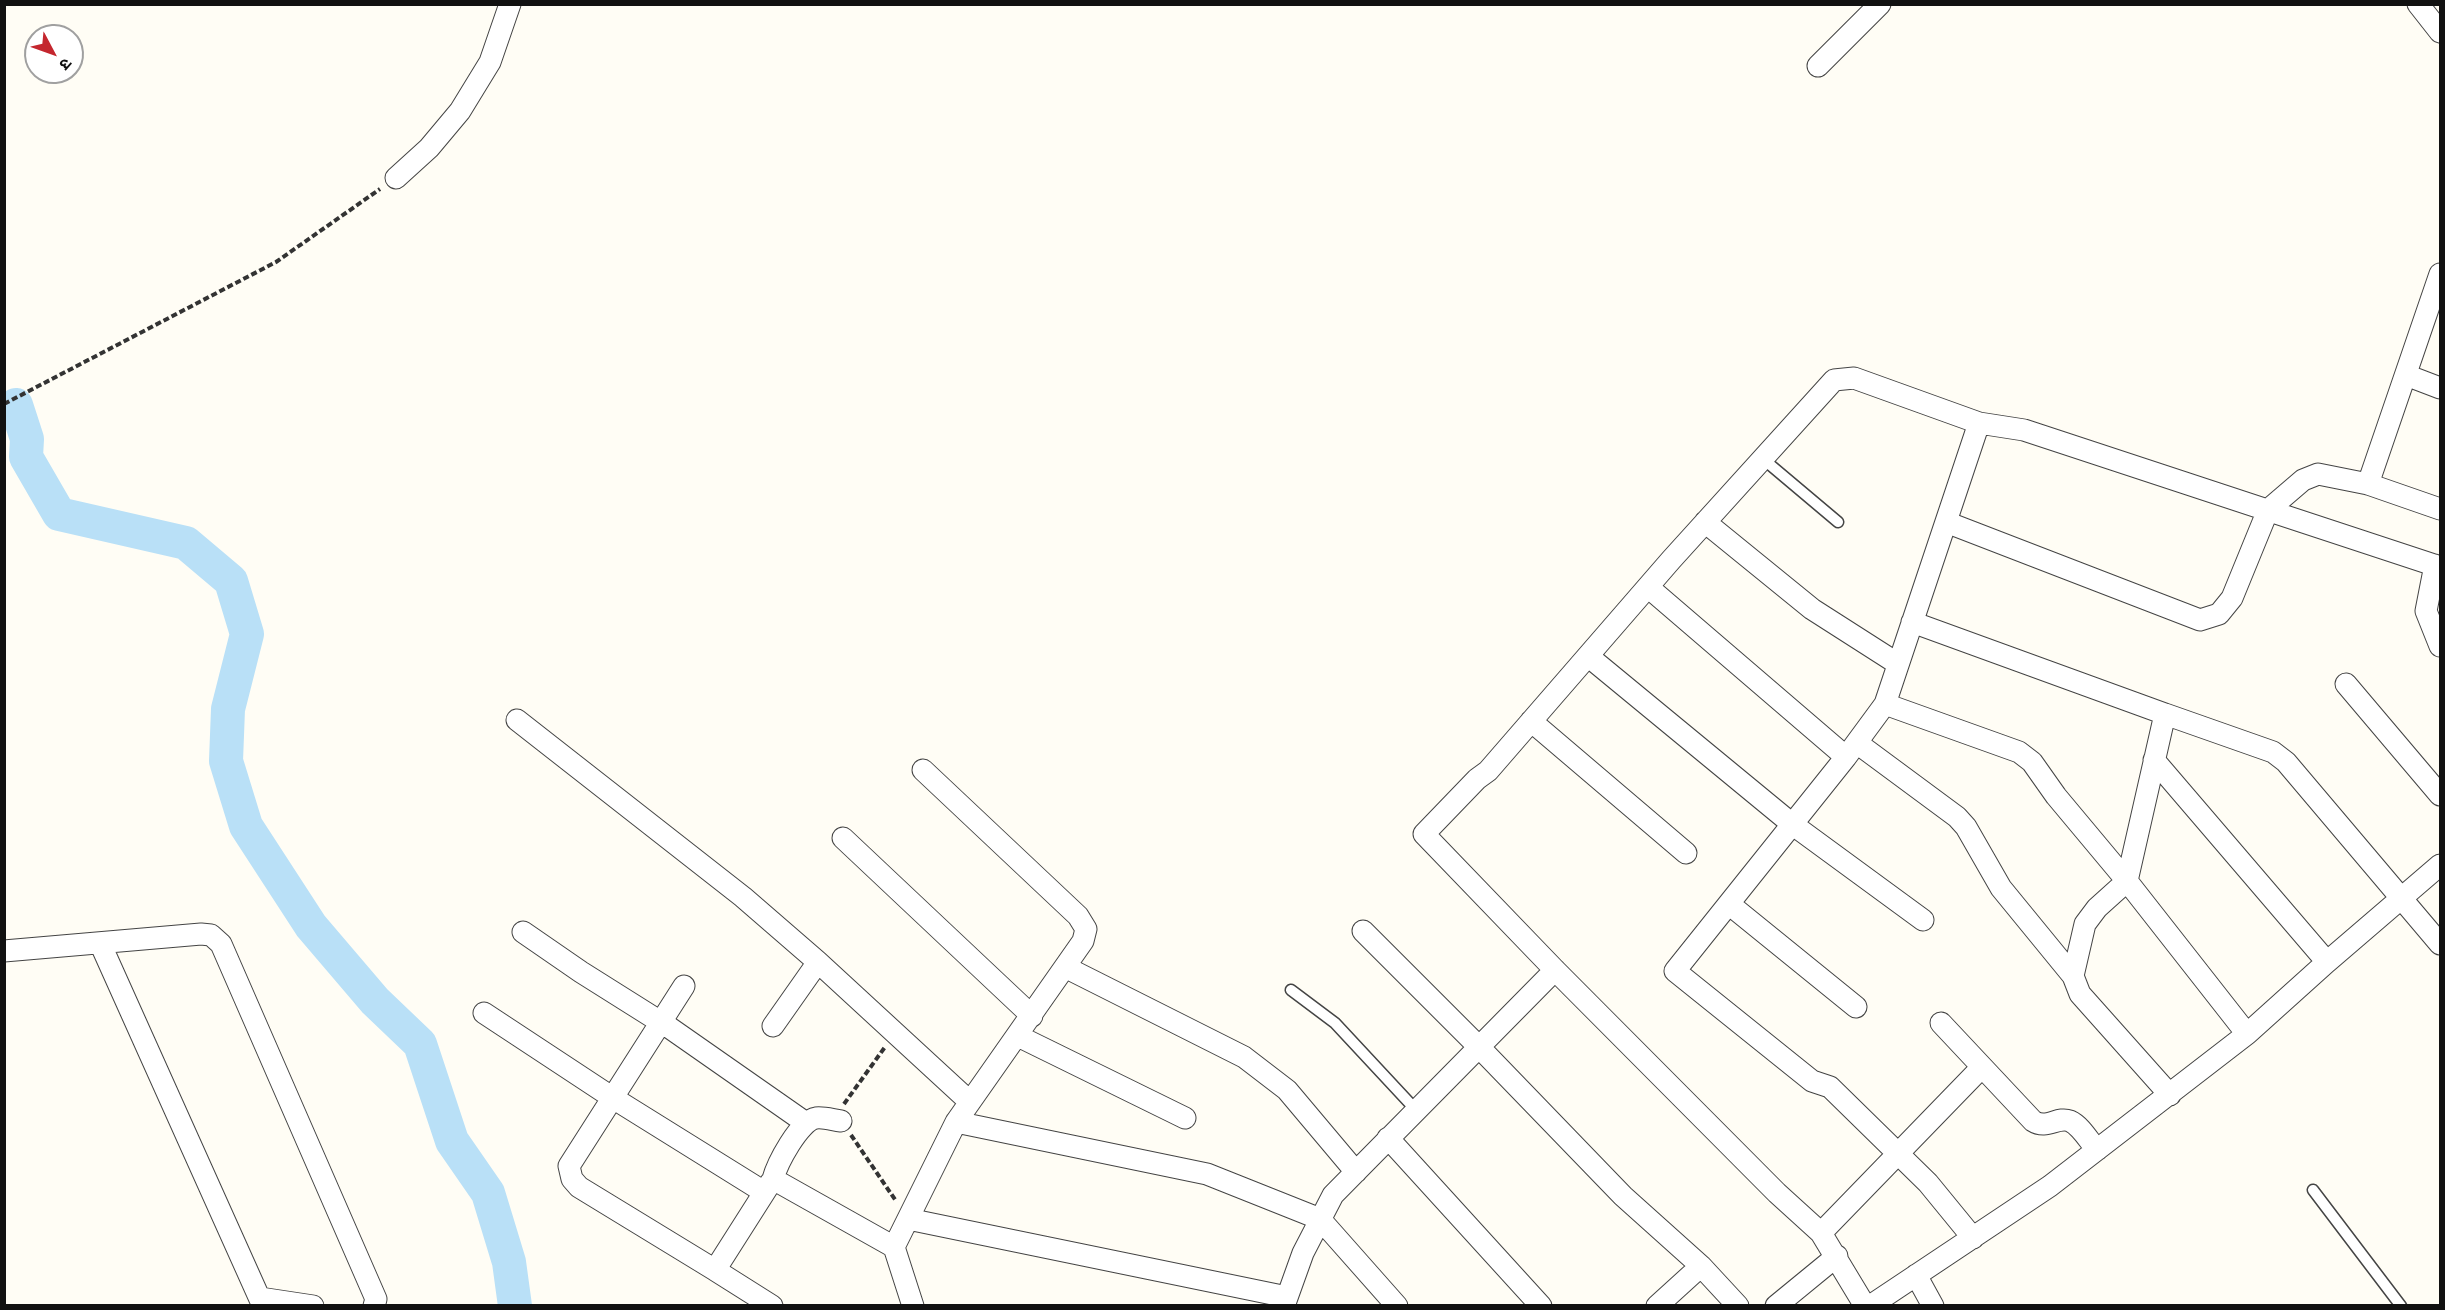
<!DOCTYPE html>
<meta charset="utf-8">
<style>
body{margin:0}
#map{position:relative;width:2445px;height:1310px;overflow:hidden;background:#fffdf5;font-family:Lora,"Noto Sans Devanagari",serif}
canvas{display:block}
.frame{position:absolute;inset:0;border:6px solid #111;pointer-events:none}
.north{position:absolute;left:24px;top:24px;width:60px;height:60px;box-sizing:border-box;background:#fff;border:2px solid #a0a0a0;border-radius:50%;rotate:131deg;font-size:16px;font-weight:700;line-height:24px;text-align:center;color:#111}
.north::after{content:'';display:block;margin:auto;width:21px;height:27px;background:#c4262e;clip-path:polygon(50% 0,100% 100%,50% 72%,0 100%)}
</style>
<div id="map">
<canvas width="2445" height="1310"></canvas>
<div class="frame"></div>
<div class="north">उ</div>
</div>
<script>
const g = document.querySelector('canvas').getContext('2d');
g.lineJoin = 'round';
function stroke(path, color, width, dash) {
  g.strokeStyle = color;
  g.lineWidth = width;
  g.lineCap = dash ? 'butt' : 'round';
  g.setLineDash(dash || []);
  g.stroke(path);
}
const river = new Path2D(`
 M16 405 27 439 26 457 59 514 186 543 231 581 247 634 228 709 226 761 246 826 311 926 375 1001 420 1044 452 1141 488 1193 509 1262 515 1306`);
const path = new Path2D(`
 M4 404 276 262 380 189
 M844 1104 885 1047
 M851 1135 896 1201`);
const lane = new Path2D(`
 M1762 458 1838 522
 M1291 990 1335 1023 1416 1110
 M2313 1190 2401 1306`);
const street = new Path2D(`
 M2418 4 2440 32
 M1818 66 1880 4
 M396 178 429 148 460 111 490 62 510 4
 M2406 375 2440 388
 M1979 423 2024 430 2440 567
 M2368 484 2440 274
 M1705 522 1812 609 1898 664
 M1946 522 2200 620 2219 614 2232 598 2268 510 2303 480 2318 474 2368 484 2440 509
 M2435 565 2426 611 2440 646
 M1648 587 1846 757
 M1588 656 1792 824 1923 920
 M2346 684 2440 795
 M1885 704 2019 752 2032 762 2056 796 2127 881 2097 908 2085 924 2073 976 2080 994 2170 1095
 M2165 714 2273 752 2286 762 2440 944
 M517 720 743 897 818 962 970 1102
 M1531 721 1686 853
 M1857 743 1957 817 1966 827 2001 888 2073 976
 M2154 760 2327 962 2247 1034
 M923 770 1078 916 1086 929 1083 941 956 1122 1207 1174 1320 1219 1397 1306
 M843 838 1032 1016
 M1729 904 1856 1007
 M1363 931 1479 1047 1623 1196 1701 1266 1738 1306
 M523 932 581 972 670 1028 806 1123
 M100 943 263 1306
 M4 951 201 934 211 935 221 944 376 1299 374 1306
 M2327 962 2440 865
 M1065 967 1244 1057 1287 1090 1356 1172
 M684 986 569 1166 572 1179 579 1187 715 1270
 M484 1013 613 1098 764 1192
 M1941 1023 2033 1121C2047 1130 2057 1116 2070 1121 2081 1126 2089 1141 2097 1150
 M773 1026 818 962
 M1018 1036 1185 1118
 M841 1121C833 1120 824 1117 816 1118 799 1121 777 1164 773 1179L894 1247
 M1388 1138 1541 1306
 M771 1182 715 1270 772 1306
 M908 1219 1287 1297
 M1821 1233 1981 1068
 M1916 1275 1933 1306
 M260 1298 313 1306
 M913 1306 894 1247 956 1122
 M1284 1306 1303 1253 1333 1195 1555 970
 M1657 1306 1701 1266
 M1776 1306 1837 1256
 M1865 1306 1821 1233 1777 1193 1555 970 1424 834 1477 779 1488 771 1671 560 1834 380 1854 378 1979 423 1885 704 1846 757 1675 971 1812 1081 1830 1087 1928 1183 1973 1238
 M1870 1306 2050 1186 2247 1034 2127 881 2165 714 1912 622`);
stroke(river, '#b9e0f7', 34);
stroke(lane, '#444', 13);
stroke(street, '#444', 23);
stroke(path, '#333', 4, [6, 3]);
stroke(lane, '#fff', 10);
stroke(street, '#fff', 21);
</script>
